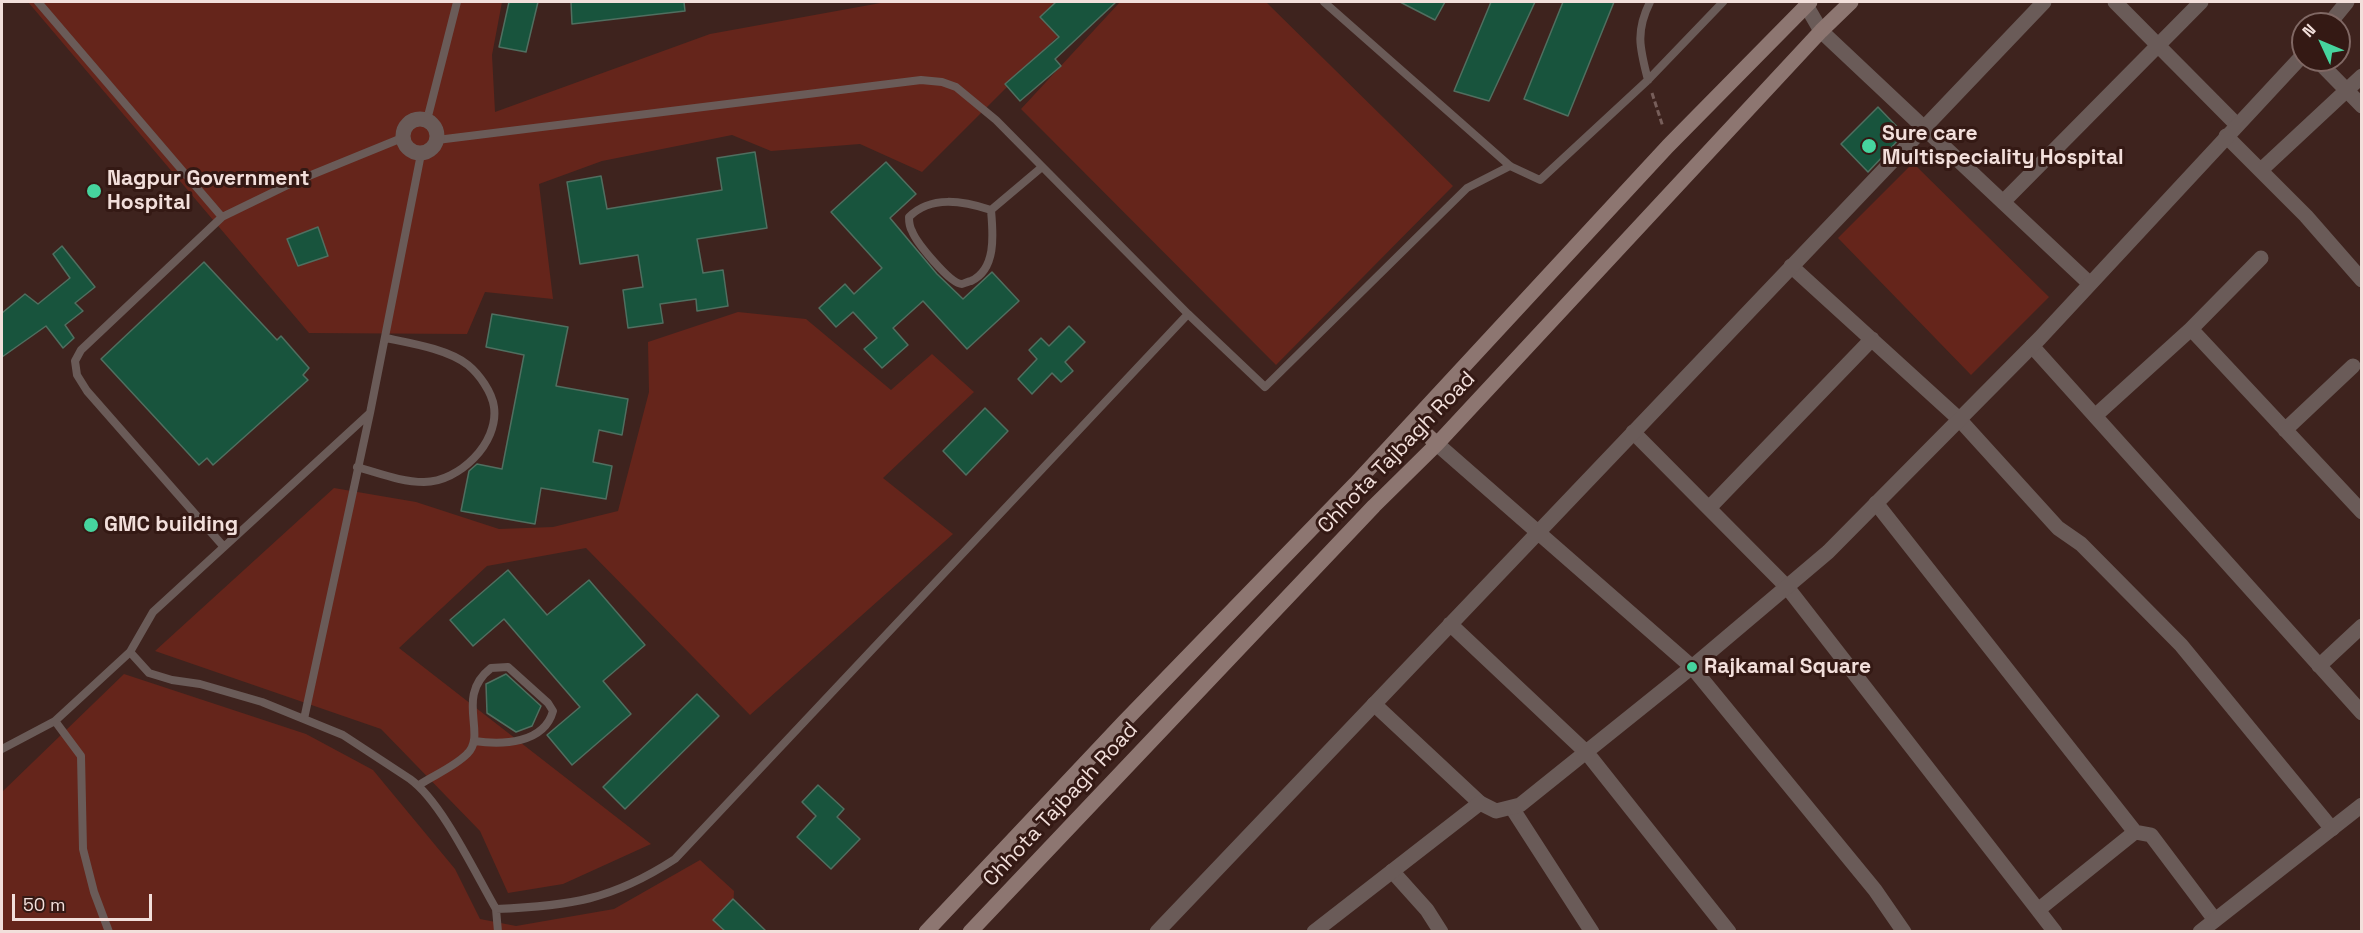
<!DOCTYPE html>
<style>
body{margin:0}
#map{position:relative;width:2363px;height:933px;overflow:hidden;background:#3e231e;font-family:"Space Grotesk",sans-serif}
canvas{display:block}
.frame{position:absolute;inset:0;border:3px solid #f2dfdb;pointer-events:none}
.north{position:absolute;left:2291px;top:12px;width:60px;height:60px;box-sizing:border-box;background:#341914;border:2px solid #806864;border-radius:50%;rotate:314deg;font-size:16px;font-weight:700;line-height:24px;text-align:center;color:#f2dfdb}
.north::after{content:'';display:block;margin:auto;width:21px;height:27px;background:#46d49e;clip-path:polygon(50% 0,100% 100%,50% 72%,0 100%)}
.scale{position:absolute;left:12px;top:894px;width:140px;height:27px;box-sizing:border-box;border:3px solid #f2dfdb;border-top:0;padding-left:8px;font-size:18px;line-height:21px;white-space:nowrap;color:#f2dfdb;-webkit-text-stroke:4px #341914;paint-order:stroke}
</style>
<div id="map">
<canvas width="2363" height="933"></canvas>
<div class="frame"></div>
<div class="north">N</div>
<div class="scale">50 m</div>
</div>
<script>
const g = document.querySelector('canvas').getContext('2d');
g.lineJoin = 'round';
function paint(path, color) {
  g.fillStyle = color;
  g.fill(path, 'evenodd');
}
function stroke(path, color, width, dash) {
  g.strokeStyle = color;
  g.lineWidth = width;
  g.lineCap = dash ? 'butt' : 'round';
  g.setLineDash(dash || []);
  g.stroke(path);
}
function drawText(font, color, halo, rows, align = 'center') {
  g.font = font + ' "Space Grotesk",sans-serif';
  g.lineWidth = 6;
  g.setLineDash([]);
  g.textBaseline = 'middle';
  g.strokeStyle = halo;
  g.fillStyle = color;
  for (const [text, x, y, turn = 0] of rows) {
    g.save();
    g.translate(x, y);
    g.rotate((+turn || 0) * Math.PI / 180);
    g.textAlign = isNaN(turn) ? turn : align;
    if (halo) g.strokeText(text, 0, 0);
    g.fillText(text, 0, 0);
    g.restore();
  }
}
const green = new Path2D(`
 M28 2H502L492 55 495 112 710 34 886 2H1092L922 172 860 144 771 151 732 135 602 161 539 184 553 299 485 292 467 334 309 333Z
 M1120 2H1266L1453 186 1276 365 1021 109Z
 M1913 163 2049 297 1971 375 1838 238Z
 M738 312 806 319 891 390 932 354 974 392 883 478 953 534 750 715 586 548 487 566 399 648 651 844 563 884 508 893 480 831 381 729 155 651 334 488 416 502 499 529 553 527 618 511 649 392 648 342Z
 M124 674 306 734 373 770 455 869 480 919 516 926 614 909 700 860 734 891 732 931 2 932V792Z`);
const building = new Path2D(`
 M509 2H538L526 52 499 47Z
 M571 2H684L685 11 572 24Z
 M1056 2H1116L1055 59 1061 66 1020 101 1005 84 1059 37 1040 17Z
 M1400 2H1445L1435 20Z
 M1491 2H1535L1489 101 1454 91Z
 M1563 2H1614L1568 116 1524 99Z
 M1878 107 1904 134 1868 172 1841 144Z
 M755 152 767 228 697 239 703 273 723 270 728 306 697 311 696 299 660 304 663 323 628 328 623 290 643 287 638 255 580 264 567 182 601 176 607 209 722 190 717 158Z
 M886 162 916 194 890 218 937 274 963 299 992 272 1019 301 967 349 923 301 893 328 908 345 882 368 864 349 877 338 853 312 836 327 819 308 845 284 854 294 882 268 831 212Z
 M318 227 328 256 298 266 287 239Z
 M62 246 95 287 75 303 83 311 65 325 74 338 63 348 46 326 2 357V313L25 294 38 304 70 278 53 254Z
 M204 262 277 340 281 336 309 368 303 375 308 380 213 465 207 458 199 465 101 359Z
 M492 314 568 327 556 386 628 399 622 435 599 430 593 462 612 466 606 499 541 488 535 524 461 511 469 471 477 464 502 469 524 355 486 347Z
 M1069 326 1085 342 1065 362 1073 371 1061 382 1052 373 1032 394 1018 379 1037 359 1029 350 1041 338 1049 346Z
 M985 408 1008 431 966 475 943 451Z
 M508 570 547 615 589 580 645 645 603 681 631 714 572 765 547 735 580 707 504 619 473 646 450 620Z
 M506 674 541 706 532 726 516 732 487 713 486 684Z
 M697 694 719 716 625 809 603 787Z
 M818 785 844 809 837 817 860 839 831 869 797 837 816 816 802 802Z
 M733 899 767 932H726L713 920Z`);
const path = new Path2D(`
 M1652 93 1663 127`);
const service = new Path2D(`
 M38 2 222 217
 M1324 2 1510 166 1540 180 1648 80 1723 2
 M1648 80C1640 49 1635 32 1650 2
 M427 120 457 2
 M437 140 921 80 942 82 956 87 996 120 1188 314 1265 387 1467 188 1510 166
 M991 210C993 233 997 269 971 281 969 281 963 284 962 284 950 284 916 242 912 231 909 226 909 222 909 217 931 195 963 201 991 210L1042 167
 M357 467C379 473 401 482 424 482 459 482 499 443 494 407 492 392 479 374 468 365 448 349 410 343 386 338
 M224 547 87 391 77 375 75 361 81 350 222 217 294 182 402 138
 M130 652 149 673 172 680 200 684 262 702 343 735 410 779C442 802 475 873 496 909 570 906 612 900 675 859L1188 314
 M304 719 370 413
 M55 721 81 756 83 849 94 892 109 932
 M2 749 55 721 130 652 153 612 370 413 421 154
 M419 785C434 775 454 767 467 754 488 734 454 697 491 668L508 667 548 703 553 711C544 744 502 745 474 741
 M496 909 498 932`);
const minor = new Path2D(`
 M2115 2 2237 125
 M1806 5 1821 31 2089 283
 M2317 60 2362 106
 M403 136a17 17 0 1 1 34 0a17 17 0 1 1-34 0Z
 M2226 136 2306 216 2362 280
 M2261 170 2362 76
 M2003 202 2201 2
 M1791 266 1959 419 2058 528 2081 544 2181 645 2332 829
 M2191 329 2261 258
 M2032 346 2362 713
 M2095 416 2191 329 2362 512
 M2285 430 2353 366
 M1633 432 1787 587 2038 910 2135 832 1876 503
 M1709 508 1872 339
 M2319 666 2362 626
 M1374 704 1480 803
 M1512 808 1592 932
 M2135 832 2151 835 2215 920
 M1392 871 1427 910 1441 932
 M2038 910 2055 932`);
const tertiary = new Path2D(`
 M2329 24 2347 2
 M1437 444 1692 667 1875 890 1904 932
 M1450 624 1587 753 1729 932
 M1157 932 2044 2
 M1314 932 1480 803 1496 811 1520 805 1692 667 1828 552 2040 338 2303 55
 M2200 932 2362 805`);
const secondary = new Path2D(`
 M1413 422 1437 444
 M926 932 1124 722 1355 484 1668 146 1810 2
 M970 932 1374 506 1437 444 1821 31 1851 2`);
const markers = [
 [1869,146,8,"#46d49e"],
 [94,191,8,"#46d49e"],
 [91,525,8,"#46d49e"],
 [1692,667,6,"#46d49e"]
];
const poiNames = [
 ["Sure care",1882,134],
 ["Multispeciality Hospital",1882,158],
 ["Nagpur Government",107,179],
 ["Hospital",107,203],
 ["GMC building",104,525],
 ["Rajkamal Square",1704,667]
];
const streetNames = [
 ["Chhota Tajbagh Road",1397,453,-46],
 ["Chhota Tajbagh Road",1061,805,-47]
];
paint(green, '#65251b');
paint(building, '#18543d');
stroke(building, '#506f60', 1.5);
stroke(path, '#775e5a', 3, [6, 3]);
stroke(service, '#6a5b58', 8);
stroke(minor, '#6a5b58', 15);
stroke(tertiary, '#6a5b58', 15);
stroke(secondary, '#8d7671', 15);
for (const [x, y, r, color] of markers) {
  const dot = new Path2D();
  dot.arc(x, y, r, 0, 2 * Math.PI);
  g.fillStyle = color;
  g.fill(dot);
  stroke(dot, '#341914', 2);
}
drawText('bold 21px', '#f2dfdb', '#341914', poiNames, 'left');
drawText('21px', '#f2dfdb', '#341914', streetNames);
</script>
